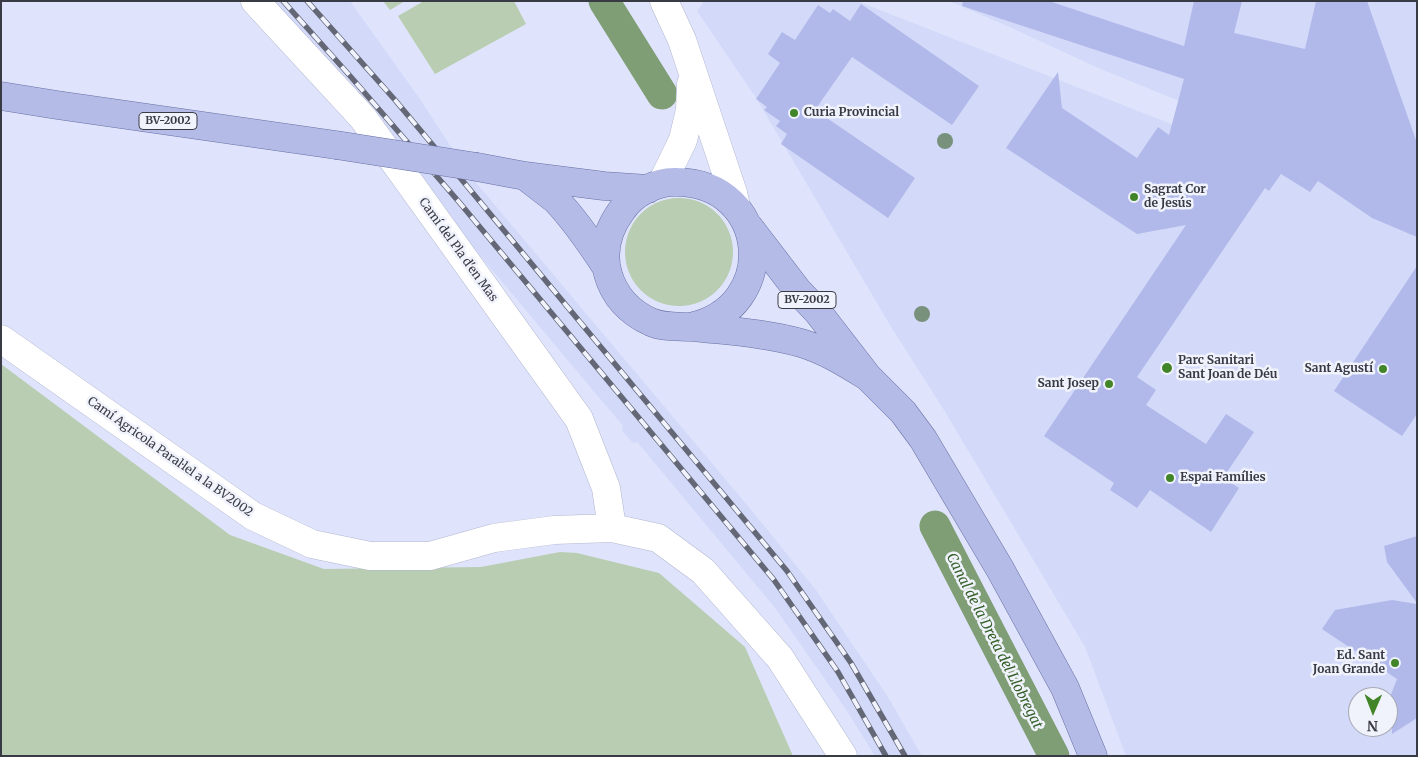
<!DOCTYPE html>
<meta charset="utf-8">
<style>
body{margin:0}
#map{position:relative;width:1418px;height:757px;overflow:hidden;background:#dfe4fc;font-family:Merriweather,serif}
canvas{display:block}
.frame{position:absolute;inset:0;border:2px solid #383a44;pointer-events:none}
.north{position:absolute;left:1348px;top:687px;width:50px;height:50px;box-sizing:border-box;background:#f0f2fc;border:1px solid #a6a8b2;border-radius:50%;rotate:181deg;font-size:14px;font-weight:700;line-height:20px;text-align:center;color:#383a44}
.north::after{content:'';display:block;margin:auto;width:18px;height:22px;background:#418528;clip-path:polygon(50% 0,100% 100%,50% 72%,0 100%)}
</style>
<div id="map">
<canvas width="1418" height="757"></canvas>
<div class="frame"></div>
<div class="north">N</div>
</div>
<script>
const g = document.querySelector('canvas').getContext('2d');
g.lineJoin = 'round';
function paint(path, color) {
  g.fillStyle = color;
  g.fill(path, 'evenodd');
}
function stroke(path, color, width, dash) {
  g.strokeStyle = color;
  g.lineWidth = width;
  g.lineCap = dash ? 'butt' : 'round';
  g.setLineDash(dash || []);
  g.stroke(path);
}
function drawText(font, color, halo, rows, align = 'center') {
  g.font = font + ' Merriweather,serif';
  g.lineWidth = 5;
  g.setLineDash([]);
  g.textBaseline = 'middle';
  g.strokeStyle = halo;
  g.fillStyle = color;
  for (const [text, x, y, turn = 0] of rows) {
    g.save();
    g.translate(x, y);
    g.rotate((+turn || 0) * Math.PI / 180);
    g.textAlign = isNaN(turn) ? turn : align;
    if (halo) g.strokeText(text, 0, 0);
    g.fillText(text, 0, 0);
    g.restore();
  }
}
const built = new Path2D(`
 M266 1H350L420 99 468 173 753 512 816 590 888 697 922 756H875L845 708 775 608 639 444 637 442 633 443 622 431 623 426Z
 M704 1H857L1174 125 1417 202V756H1126L1085 647 944 410 891 327 785 147 781 144 782 142 756 98 697 11ZM1358 697H1388V727H1358Z
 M949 1H1417V173L1179 101 1096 67 1005 25Z`);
const green = new Path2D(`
 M383 1H405L390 10Z
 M424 1H514L526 24 435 74 398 16Z
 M625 252a54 54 0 1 1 108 0a54 54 0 1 1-108 0Z
 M1 364 230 535 324 569 481 567 560 552 577 553 659 573 745 647 793 756H1Z`);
const canal = new Path2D(`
 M604 1 662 94
 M935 526 1054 756`);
const building = new Path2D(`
 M963 1H1049L1184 46 1194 1H1242L1234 33 1305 49 1316 1H1367L1417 143V237L1372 218 1318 181 1310 192 1281 174 1269 191 1265 188 1137 377 1156 390 1146 405 1206 444 1226 414 1254 432 1223 478 1239 488 1211 532 1150 490 1137 508 1110 490 1114 483 1044 436 1186 225 1137 234 1006 148 1058 72 1062 108 1137 158 1158 127 1169 135 1184 79 962 6Z
 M861 4 979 86 952 125 852 57 815 110 915 178 888 218 781 144 787 134 776 126 780 121 764 110 767 107 756 99 780 63 768 54 782 32 795 40 818 5 830 13 833 9 850 21Z
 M1417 266V414L1402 436 1334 391Z
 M1417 536V603L1387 562 1384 546Z
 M1392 600 1417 604V718L1392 734V709L1388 702 1397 679 1322 629 1335 610Z`);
const minor = new Path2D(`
 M255 1 363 118 579 419 606 488 612 528
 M664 1 682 40 733 193 736 207
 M662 183 683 140 690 110 691 84
 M1 339 253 516 312 544 370 556H430L494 538 554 530 612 528 658 538 703 571 772 649 780 658 843 756`);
const primary = new Path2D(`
 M1 96 57 105 336 145
 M477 167 525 176 604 186 648 189
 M525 176C535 184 546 192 556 200 575 220 590 242 605 265
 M749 227 798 291 817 311 868 377 903 412 923 439 1000 569 1065 688 1093 756
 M690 327C781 308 770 183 677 182 657 181 633 193 622 210 608 229 601 250 608 274 614 296 630 313 651 322 664 328 679 326 693 327 728 331 766 333 801 343 825 350 847 364 868 377`);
const rail = new Path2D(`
 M283 1 351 77 459 202 774 580 838 672 886 756
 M307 1 395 100 452 168 787 571 851 663 905 756`);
const primaryBridge = new Path2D(`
 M336 145 477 167`);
const trees = [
 [945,141],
 [922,314]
];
const markers = [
 [794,113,5,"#418528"],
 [1134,197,5,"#418528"],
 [1167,368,6,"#418528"],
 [1383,369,5,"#418528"],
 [1109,384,5,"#418528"],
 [1170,478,5,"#418528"],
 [1395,663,5,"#418528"]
];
const shields = [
 [168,121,58],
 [807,300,58]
];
const shieldNames = [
 ["BV-2002",168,121],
 ["BV-2002",807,300]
];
const poiNames = [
 ["Curia Provincial",804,113],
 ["Sagrat Cor",1144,190],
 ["de Jesús",1144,204],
 ["Parc Sanitari",1178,361],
 ["Sant Joan de Déu",1178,375],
 ["Sant Agustí",1373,369,"right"],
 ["Sant Josep",1099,384,"right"],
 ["Espai Famílies",1180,478],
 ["Ed. Sant",1385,656,"right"],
 ["Joan Grande",1385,670,"right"]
];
const streetNames = [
 ["Camí del Pla d'en Mas",458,250,54],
 ["Camí Agricola Paral·lel a la BV2002",170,457,35]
];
const waterNames = [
 ["Canal de la Dreta del Llobregat",994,641,63]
];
paint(built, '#d3daf9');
paint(green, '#b8cdb1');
stroke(canal, '#7f9e75', 31);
paint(building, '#b0b9e9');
stroke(minor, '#b1b6ce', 29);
stroke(primary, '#6870a4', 29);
stroke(minor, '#fff', 28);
stroke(primary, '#b4bbe7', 28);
stroke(rail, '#646775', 5.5);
stroke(rail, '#f0f2fc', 4, [11]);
stroke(primaryBridge, '#6870a4', 29, []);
stroke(primaryBridge, '#b4bbe7', 28);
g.fillStyle = '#77917c';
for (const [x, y] of trees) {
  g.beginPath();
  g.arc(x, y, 8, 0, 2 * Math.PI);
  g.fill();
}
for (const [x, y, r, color] of markers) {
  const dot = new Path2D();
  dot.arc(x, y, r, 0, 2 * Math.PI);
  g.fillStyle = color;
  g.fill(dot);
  stroke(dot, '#f0f2fc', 2);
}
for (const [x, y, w] of shields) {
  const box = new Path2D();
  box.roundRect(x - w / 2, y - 8.5, w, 17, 4);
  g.fillStyle = '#f0f2fc';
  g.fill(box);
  stroke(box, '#383a44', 1);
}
drawText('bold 11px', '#383a44', null, shieldNames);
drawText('bold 12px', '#383a44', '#f0f2fc', poiNames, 'left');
drawText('12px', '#383a44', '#f0f2fc', streetNames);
drawText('italic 14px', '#345f26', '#f0f2fc', waterNames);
</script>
